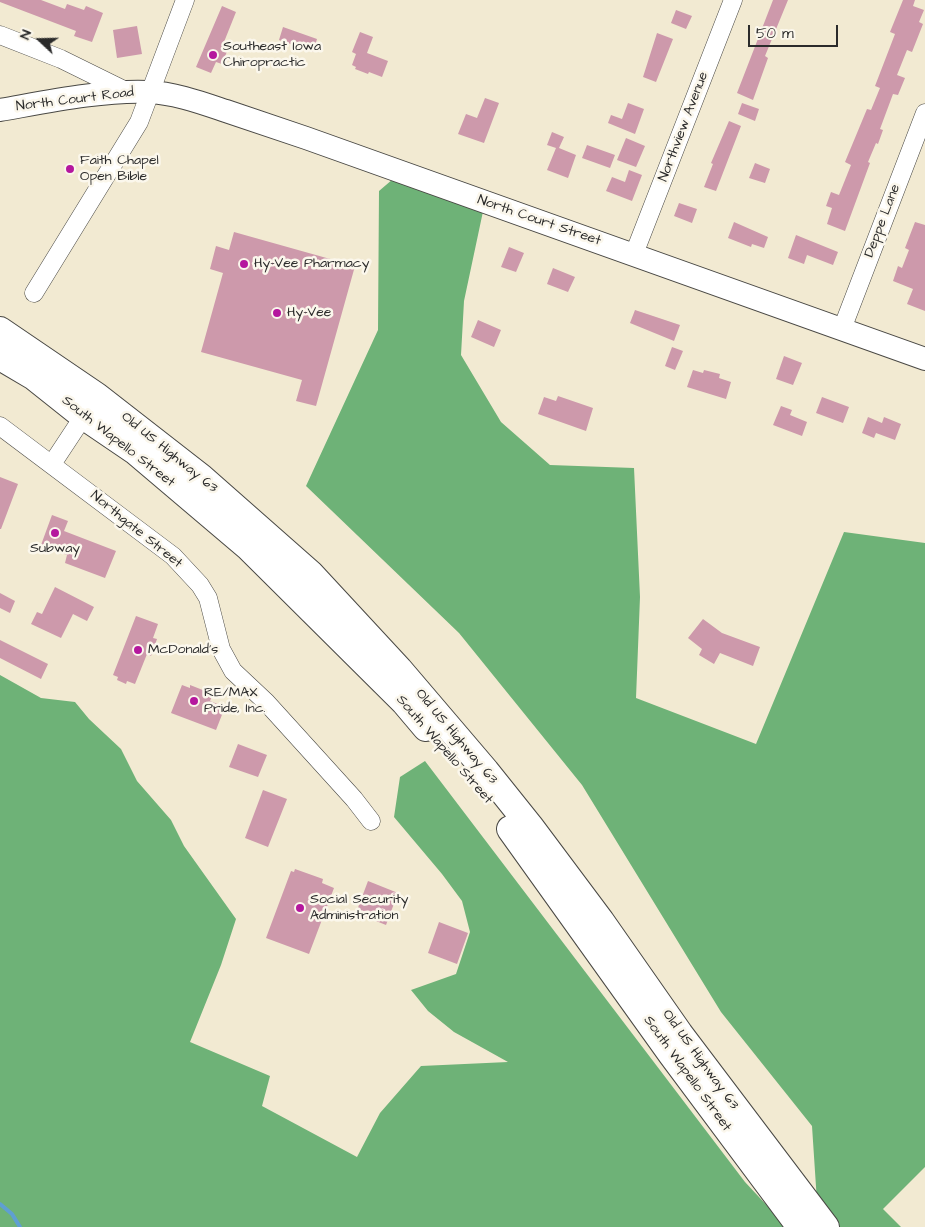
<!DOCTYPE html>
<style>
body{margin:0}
#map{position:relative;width:925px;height:1227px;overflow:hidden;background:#f2ead2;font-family:"Architects Daughter",sans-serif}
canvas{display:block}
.north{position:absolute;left:15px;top:15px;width:50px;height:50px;-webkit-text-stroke:4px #fbf7ec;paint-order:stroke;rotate:291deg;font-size:14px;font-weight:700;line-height:20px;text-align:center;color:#2b2b2b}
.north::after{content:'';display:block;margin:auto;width:18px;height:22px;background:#2b2b2b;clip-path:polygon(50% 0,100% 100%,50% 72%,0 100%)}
.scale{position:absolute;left:748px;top:25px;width:90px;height:22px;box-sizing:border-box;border:2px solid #2b2b2b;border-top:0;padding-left:6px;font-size:15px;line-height:18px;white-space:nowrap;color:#2b2b2b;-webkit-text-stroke:4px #fbf7ec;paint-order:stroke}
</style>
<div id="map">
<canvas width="925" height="1227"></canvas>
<div class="north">N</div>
<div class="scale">50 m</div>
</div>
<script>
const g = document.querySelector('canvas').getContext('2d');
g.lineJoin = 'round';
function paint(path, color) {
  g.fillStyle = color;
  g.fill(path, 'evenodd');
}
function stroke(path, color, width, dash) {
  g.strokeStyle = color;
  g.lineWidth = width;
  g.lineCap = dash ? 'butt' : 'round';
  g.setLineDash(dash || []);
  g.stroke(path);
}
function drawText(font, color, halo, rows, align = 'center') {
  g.font = font + ' "Architects Daughter",sans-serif';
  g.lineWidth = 5;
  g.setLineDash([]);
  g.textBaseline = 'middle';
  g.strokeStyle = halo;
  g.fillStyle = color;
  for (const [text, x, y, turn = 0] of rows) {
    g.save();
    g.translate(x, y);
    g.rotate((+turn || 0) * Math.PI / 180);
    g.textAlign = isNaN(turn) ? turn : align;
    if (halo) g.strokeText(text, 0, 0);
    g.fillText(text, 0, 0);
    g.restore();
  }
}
const forest = new Path2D(`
 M400 173 485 202 464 301 461 355 501 422 550 465 634 468 640 597 636 698 756 744 844 532 925 543V1167L883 1209 901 1227H826L818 1217 812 1126 721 1012 582 785 459 633 306 486 378 330 379 191Z
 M0 675 41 698 75 702 89 719 121 749 137 781 171 820 184 846 236 919 221 965 190 1042 270 1076 262 1106 357 1157 380 1113 421 1066 508 1062 454 1032 428 1011 411 990 456 974 470 932 462 901 442 874 394 817 400 777 425 761 745 1182 787 1227H0Z`);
const stream = new Path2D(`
 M0 1204 12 1214 20 1227`);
const building = new Path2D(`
 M0 0H41L65 9 67 4 84 10 86 6 103 13 92 42 74 36 76 31 0 2Z
 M773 0H788L765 56 768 58 753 100 737 93Z
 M903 0H915L913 6 924 10 919 22 923 24 912 52 907 50 897 75 905 78 898 95 893 94 880 129 883 130 878 144 876 143 868 162 870 163 845 231 827 224 832 208 826 206 831 192 839 195 851 165 845 162 867 109 871 110 880 88 875 86 895 34 890 32Z
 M222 6 236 12 222 47 228 49 222 64 216 62 211 73 196 67Z
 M676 10 692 16 686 29 671 23Z
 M137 26 142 54 117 58 113 30Z
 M283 27 317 39 313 52 279 40Z
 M360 32 373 37 367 53 388 61 382 77 369 72 368 74 355 69 356 67 352 65 356 54 352 52Z
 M657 33 673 39 656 82 643 77Z
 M485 98 499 103 484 143 458 134 466 114 477 118Z
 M628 103 644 109 635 134 608 123 611 115 622 119Z
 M742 103 759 109 755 121 738 114Z
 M729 121 741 126 716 191 704 187 713 164 711 163Z
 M552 132 564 137 559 148 576 155 568 178 547 170 556 148 547 145Z
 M626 138 645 146 636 167 617 160Z
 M587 145 615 155 610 168 582 158Z
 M755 163 770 169 765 183 749 178Z
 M629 170 642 175 632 201 606 191 612 177 625 182Z
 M679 203 697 209 692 223 674 216Z
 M734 222 768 237 764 248 752 244 751 247 728 238Z
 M915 222 925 225V311L907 304 913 289 893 281 898 266 902 268 909 250 905 248Z
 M234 232 355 266 316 406 296 401 302 380 201 352 223 273 210 269 216 246 229 250Z
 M796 235 838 252 833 265 807 255 804 264 788 258Z
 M509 247 524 253 516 272 501 267Z
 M553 268 575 277 568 292 547 284Z
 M635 310 680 325 674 341 630 323Z
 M478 320 501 330 494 347 471 337Z
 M672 347 683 351 675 370 665 366Z
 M784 356 802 363 793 385 776 379Z
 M693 370 703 373 704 370 720 374 719 378 731 382 726 399 687 387Z
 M558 396 593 408 586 431 538 414 544 397 556 401Z
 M822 397 849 407 843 423 816 413Z
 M781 406 792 410 790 415 807 422 802 436 773 425Z
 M868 417 882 423 884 417 901 424 895 440 876 433 874 438 862 433Z
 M0 477 18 484 1 529H0Z
 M52 515 68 521 64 531 116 551 105 578 65 563 67 555 41 545Z
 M55 587 94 607 87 621 73 614 61 638 31 624 37 612 42 614Z
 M0 593 15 601 10 613 0 608Z
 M136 616 158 624 153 638 157 639 151 656 147 654 135 684 127 681 126 684 117 680 118 677 113 675Z
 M703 619 722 633 760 647 753 666 720 653 714 664 699 655 702 649 688 638Z
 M0 640 48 664 41 679 0 658Z
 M182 685 190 688V685L213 694 210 701 225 707 216 730 171 713Z
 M238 744 267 755 258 777 229 767Z
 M263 790 287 799 268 847 245 838Z
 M295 869 323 879 322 883 334 888 309 954 266 938 291 871 294 872Z
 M368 881 398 893 386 925 356 913Z
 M439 922 468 933 457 964 428 953Z`);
const minor = new Path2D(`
 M0 35 61 59 128 92
 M634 254 733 0
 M34 293 139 122 185 0
 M842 329 925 113
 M0 426 173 556 200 585 208 598 221 649 233 671 266 702 354 799 371 821
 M52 464 89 408`);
const major = new Path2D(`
 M0 110C46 102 103 90 148 92 175 93 202 103 226 111 253 120 280 129 306 138L925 359`);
const highway = new Path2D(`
 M0 330 97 396 201 477 311 574 399 669 486 771 530 826 601 921 680 1034 826 1227
 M0 357 34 377 83 416 136 452 248 547 404 702 426 728
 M510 829 671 1054 800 1227`);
const markers = [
 [213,55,5,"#b5179e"],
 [70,169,5,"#b5179e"],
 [244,264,5,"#b5179e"],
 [277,313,5,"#b5179e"],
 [55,533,5,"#b5179e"],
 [138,650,5,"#b5179e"],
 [194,701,5,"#b5179e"],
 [300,908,5,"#b5179e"]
];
const poiNames = [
 ["Southeast Iowa",223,47],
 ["Chiropractic",223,63],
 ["Faith Chapel",80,161],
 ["Open Bible",80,177],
 ["Hy-Vee Pharmacy",254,264],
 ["Hy-Vee",287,313],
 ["Subway",55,549,"center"],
 ["McDonald's",148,650],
 ["RE/MAX",204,693],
 ["Pride, Inc.",204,709],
 ["Social Security",310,900],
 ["Administration",310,916]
];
const streetNames = [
 ["North Court Road",75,100,-7],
 ["Northview Avenue",684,127,-69],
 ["North Court Street",539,221,19],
 ["Deppe Lane",883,221,-69],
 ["South Wapello Street",118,442,38],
 ["Old US Highway 63",169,453,39],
 ["Northgate Street",136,530,39],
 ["Old US Highway 63",456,737,50],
 ["South Wapello Street",444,750,49],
 ["Old US Highway 63",700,1060,54],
 ["South Wapello Street",687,1074,54]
];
paint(forest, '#6eb277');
stroke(stream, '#5f9fd2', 4);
paint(building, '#cd99ab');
stroke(minor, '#494844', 19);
stroke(major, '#494844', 24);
stroke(highway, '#494844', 28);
stroke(minor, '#fff', 18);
stroke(major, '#fff', 22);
stroke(highway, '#fff', 26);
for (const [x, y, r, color] of markers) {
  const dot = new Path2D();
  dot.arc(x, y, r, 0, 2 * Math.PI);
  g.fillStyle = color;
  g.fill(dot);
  stroke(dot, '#fbf7ec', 2);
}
drawText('14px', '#2b2b2b', '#fbf7ec', poiNames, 'left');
drawText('14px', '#2b2b2b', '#fbf7ec', streetNames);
</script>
